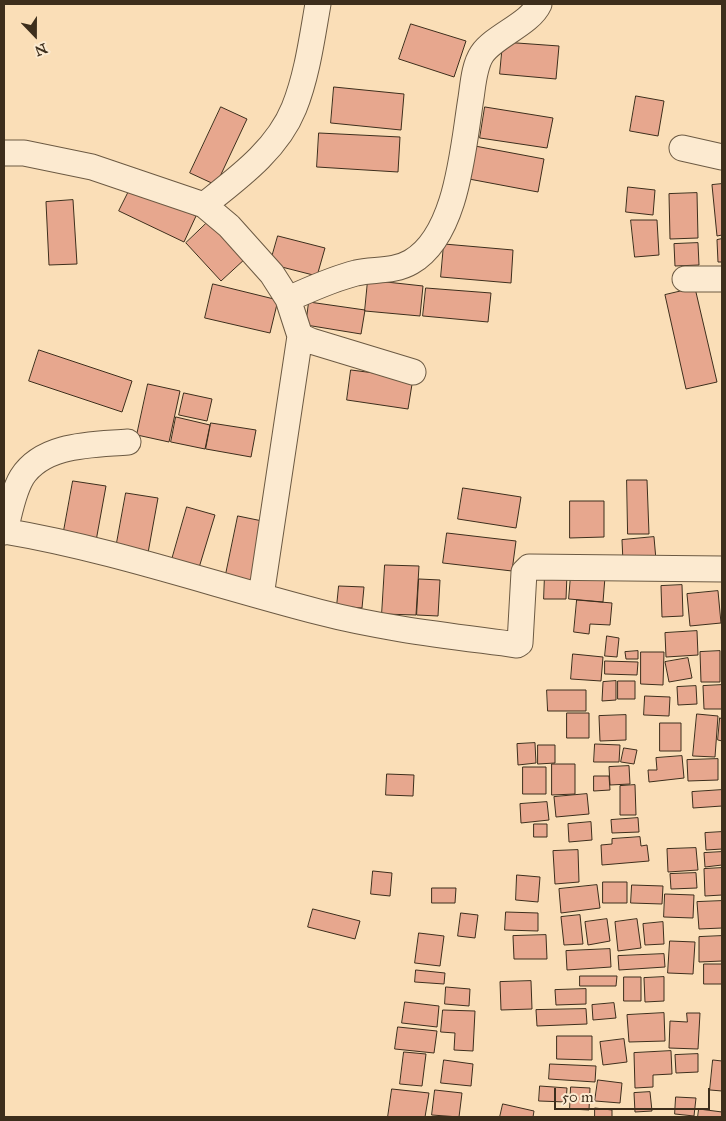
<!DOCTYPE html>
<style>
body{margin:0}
#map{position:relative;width:726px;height:1121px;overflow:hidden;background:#fadeb7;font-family:"IM FELL Great Primer",serif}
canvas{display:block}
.frame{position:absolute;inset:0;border:5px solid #3d2e1c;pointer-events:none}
.north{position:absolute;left:10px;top:10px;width:50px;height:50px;-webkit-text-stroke:4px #fcead0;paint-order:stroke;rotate:158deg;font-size:14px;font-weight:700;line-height:20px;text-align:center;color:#3d2e1c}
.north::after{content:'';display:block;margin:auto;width:18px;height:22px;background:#3d2e1c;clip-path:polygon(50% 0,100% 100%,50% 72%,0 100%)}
.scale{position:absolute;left:554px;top:1088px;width:156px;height:22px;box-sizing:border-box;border:2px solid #3d2e1c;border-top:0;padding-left:6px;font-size:15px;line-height:18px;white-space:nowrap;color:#3d2e1c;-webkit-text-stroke:4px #fcead0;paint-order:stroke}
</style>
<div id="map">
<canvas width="726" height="1121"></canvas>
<div class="frame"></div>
<div class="north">N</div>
<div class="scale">50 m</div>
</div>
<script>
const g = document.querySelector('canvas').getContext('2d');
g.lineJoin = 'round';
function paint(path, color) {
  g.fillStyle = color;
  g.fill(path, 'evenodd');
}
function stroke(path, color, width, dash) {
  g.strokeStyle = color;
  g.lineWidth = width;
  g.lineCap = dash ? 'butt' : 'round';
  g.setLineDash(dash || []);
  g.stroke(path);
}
const building = new Path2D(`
 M411 24 466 41 454 77 399 59Z
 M503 42 559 46 556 79 500 74Z
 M334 87 404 94 401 130 331 123Z
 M636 96 664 101 658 136 630 131Z
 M221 107 247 119 216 185 190 173Z
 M485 107 553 118 547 148 480 138Z
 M319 133 400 137 398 172 317 167Z
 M475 146 544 159 538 192 469 179Z
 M722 184V235L717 236 712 185Z
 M132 185 196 216 184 242 119 211Z
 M628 187 655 190 653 215 626 212Z
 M697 193 698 238 670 239 669 194Z
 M73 200 77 264 49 265 46 202Z
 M210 220 246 258 221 281 186 243Z
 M631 220H657L659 255 635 257Z
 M278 236 325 248 317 276 270 264Z
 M722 239V262H718L717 240Z
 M698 243 699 265 675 266 674 244Z
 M444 244 513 250 511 283 441 277Z
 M368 280 423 286 420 316 365 311Z
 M213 284 278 300 270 333 205 318Z
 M426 288 491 293 488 322 423 316Z
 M695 288 717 382 686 389 665 295Z
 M309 302 365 310 361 334 306 325Z
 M39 350 132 381 122 412 29 381Z
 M351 370 413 378 408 409 347 400Z
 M148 384 180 391 169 442 137 435Z
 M184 393 212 399 207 421 179 415Z
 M176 417 210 425 205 449 171 442Z
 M211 423 256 430 251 457 206 449Z
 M627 480H647L649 534H628Z
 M73 481 106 486 96 541 63 536Z
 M463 488 521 497 516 528 458 519Z
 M126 493 158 498 148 553 116 548Z
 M570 501H604V537L570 538Z
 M187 507 215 515 198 571 171 563Z
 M238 516 267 522 254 585 225 579Z
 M447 533 516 541 512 571 443 563Z
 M654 537 656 560 623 562 622 540Z
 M385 565 419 566 416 615 382 614Z
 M545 573 567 574 566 599H544Z
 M571 575 605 577 603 602 569 599Z
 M419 579 440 580 438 616 417 615Z
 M682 585 683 616 662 617 661 586Z
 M339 586 364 587 362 608 337 606Z
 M718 591 721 623 690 626 687 594Z
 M577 600 612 603 610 625 590 624 589 634 574 632Z
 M697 631 698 655 666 657 665 633Z
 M607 636 619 638 617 657 605 656Z
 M638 651V659H626L625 652Z
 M720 651V682H701L700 652Z
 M641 652H664L663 685 641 684Z
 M573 654 603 657 601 681 571 679Z
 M688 658 692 678 669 682 665 662Z
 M605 661 638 662 637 675 605 674Z
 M616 681V700L602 701 603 682Z
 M618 681H635V699H618Z
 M722 685V709H704L703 686Z
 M696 686 697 704 678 705 677 687Z
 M547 690H586V711H548Z
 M645 696 670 697 669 716 644 715Z
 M567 713H589V738H567Z
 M697 714 718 716 715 757 693 756Z
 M626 715V740L600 741 599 716Z
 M720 718 722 719V741L718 740Z
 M660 723H681V751H660Z
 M535 743 536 763 518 765 517 744Z
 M595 744 620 745 619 762H594Z
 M538 745H555V763L538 764Z
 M624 748 637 750 634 764 621 762Z
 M682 756 684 778 649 782 648 770H657L656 758Z
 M718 759V780L688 781 687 760Z
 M552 764H575V794L552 795Z
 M629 766 630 784 610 785 609 767Z
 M523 767H546V794H523Z
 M387 774 414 775 413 796 386 795Z
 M594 776H609L610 790 594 791Z
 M635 785 636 815H620V786Z
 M722 790V806L693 808 692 792Z
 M587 794 589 814 556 817 554 797Z
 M547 802 549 820 521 823 520 804Z
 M638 818 639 832 612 833 611 820Z
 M591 822 592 840 569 842 568 824Z
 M534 824H547V837H534Z
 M722 832V849L706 850 705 833Z
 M640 837 641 846 647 845 649 861 602 865 601 845 612 844V839Z
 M696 848 698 870 668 872 667 849Z
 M578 850 579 882 555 884 553 851Z
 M722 852V865L705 867 704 853Z
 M722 868V895L705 896 704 869Z
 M373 871 392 873 390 896 371 894Z
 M696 873 697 888 671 889 670 874Z
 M517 875 540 877 538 902 516 900Z
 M603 882H627V903H603Z
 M597 885 600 908 561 913 559 889Z
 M632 885 663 886 662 904 631 903Z
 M432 888H456L455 903H432Z
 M665 894 694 895 693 918 664 917Z
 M722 901V928L699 929 697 902Z
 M313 909 360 921 355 939 308 927Z
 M506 912 538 913V931L505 930Z
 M461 913 478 915 475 938 458 936Z
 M580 915 583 944 564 945 561 917Z
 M607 919 610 941 588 945 585 922Z
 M637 919 641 948 618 951 615 922Z
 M663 922 664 944 645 945 643 924Z
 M419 933 444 936 440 966 415 963Z
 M546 935 547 959H514L513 936Z
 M722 936V961L699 962V937Z
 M670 941 695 942 693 974 668 973Z
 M610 949 611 967 567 970 566 951Z
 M664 954 665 967 619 970 618 956Z
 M704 964H722V984H704Z
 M416 970 445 973 444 984 415 982Z
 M580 976H617L616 986H580Z
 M624 977H641V1001H624Z
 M664 977V1001L645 1002 644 978Z
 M531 981 532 1009 501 1010 500 982Z
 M446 987 470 989 469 1006 445 1004Z
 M586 989V1004L556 1005 555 990Z
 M405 1002 439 1006 437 1027 402 1023Z
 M614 1003 616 1018 593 1020 592 1005Z
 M586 1009 587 1024 537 1026 536 1010Z
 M443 1010 475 1011 473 1051 454 1050 455 1033 441 1032Z
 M664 1013 665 1041 629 1042 627 1015Z
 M687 1013H700L698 1049 669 1048 670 1021 687 1022Z
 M398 1027 437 1031 434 1053 395 1049Z
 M557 1036H592V1060L557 1059Z
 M624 1039 627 1062 603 1065 600 1042Z
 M671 1051 672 1074 653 1075V1087L635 1088 634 1053Z
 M404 1052 426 1054 422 1086 400 1084Z
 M698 1054V1072L676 1073 675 1055Z
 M444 1060 473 1064 471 1086 441 1083Z
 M713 1060 722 1061V1091L710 1090Z
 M550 1064 596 1066 595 1082 549 1079Z
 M598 1080 622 1083 620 1103 595 1101Z
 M540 1086 567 1088 566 1102 539 1101Z
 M571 1087 590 1088 589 1110 570 1109Z
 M392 1089 429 1093 425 1117H388Z
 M435 1090 462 1093 459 1117 432 1115Z
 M650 1092 652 1111 635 1112 634 1093Z
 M676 1097 696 1098 694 1116 675 1114Z
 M503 1104 534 1111 533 1117H500Z
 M595 1108 612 1110V1117H595Z
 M699 1109 722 1112V1117H698Z`);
const street = new Path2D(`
 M682 148 722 157
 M4 153H24L92 167 204 205 229 226 272 274 288 299 300 336 311 341 413 372
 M204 205C238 178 277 150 294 108 307 76 312 38 318 4
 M685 279H722
 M288 299C311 289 332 279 356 273 374 269 394 272 411 262 458 235 463 146 471 98 473 85 474 66 482 54 494 36 530 24 539 4
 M4 531C111 549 214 585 319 612 384 629 451 636 517 645L520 643 524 572 529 567 722 569
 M5 532C9 514 13 492 22 477 44 443 94 445 128 442
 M261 596 300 336`);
paint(building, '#e7a78e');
stroke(building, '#3d2e1c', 1);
stroke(street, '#6c5a43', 27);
stroke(street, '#fcead0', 25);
</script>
